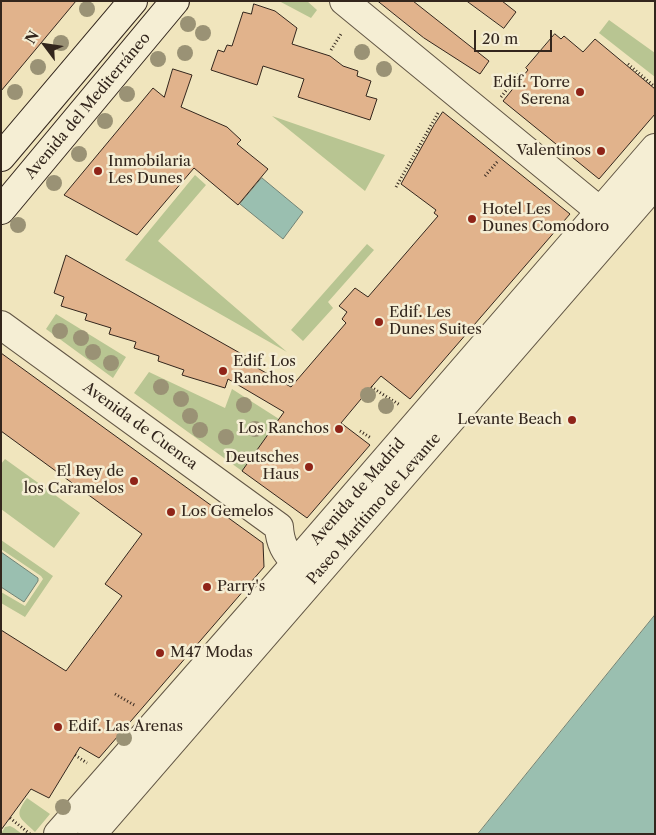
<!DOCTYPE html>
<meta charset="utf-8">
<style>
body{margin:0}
#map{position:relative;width:656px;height:835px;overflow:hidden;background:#f0e5bd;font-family:"Libre Caslon Text",serif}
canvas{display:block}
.frame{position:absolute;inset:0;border:2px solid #33261d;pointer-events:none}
.north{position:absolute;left:20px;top:20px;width:50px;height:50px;-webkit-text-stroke:4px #f5eed4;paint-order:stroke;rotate:301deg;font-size:14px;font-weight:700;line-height:20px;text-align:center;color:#33261d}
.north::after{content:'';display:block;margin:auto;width:18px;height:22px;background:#33261d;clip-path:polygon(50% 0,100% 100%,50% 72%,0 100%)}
.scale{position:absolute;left:474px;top:30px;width:78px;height:22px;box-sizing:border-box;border:2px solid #33261d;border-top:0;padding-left:6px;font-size:15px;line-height:18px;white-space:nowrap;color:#33261d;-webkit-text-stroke:4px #f5eed4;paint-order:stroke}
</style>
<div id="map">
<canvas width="656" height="835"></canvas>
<div class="frame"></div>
<div class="north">N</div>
<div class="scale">20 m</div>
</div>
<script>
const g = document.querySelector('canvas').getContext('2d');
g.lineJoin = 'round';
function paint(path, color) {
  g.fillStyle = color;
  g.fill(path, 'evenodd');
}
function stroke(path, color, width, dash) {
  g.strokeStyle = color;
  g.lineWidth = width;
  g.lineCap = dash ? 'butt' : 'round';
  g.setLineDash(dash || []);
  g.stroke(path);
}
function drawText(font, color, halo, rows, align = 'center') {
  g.font = font + ' "Libre Caslon Text",serif';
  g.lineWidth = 5;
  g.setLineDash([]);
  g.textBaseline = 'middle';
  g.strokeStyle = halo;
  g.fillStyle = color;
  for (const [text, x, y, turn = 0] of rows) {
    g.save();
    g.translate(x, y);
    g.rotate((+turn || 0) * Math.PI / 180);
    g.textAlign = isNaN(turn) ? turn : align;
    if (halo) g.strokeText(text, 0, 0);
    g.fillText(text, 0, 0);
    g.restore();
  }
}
const green = new Path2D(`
 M279 1H307L317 10 311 18Z
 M609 20 655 53V77L599 33Z
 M272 116 382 154 385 155 365 191Z
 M195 175 206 185 158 241 287 352 125 260Z
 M367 244 374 250 328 302 333 308 303 341 291 330Z
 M56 314 126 357 113 378 46 329Z
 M149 372 225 408 232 389 279 419 242 471 134 393Z
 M5 459 80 513 54 548 1 509V464Z
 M1 540 53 576 25 617 1 603V592L25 606 43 579 41 576 1 549Z
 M27 798 50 814 35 832C20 817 13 817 27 798Z
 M10 826 14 828 22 834H1L5 827Z`);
const water = new Path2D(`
 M262 178 303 212 283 239 240 204Z
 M1 552 38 578V581L24 602 1 587Z
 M655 615V834H478Z`);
const building = new Path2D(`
 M1 1H76L1 91Z
 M378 1H413L489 61 480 74 424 38Z
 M467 1H502L516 12 504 28Z
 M254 4 275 11 297 28 292 44 330 56 343 66 358 71 357 76 371 81 366 96 377 99 370 120 298 97 304 79 263 66 257 85 211 70 218 50 224 52 227 45 232 46 243 12 251 14Z
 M555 34 561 39 564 36 583 52 595 39 655 89V114L599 179 503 101 528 70 526 68Z
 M173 69 192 75 181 107 227 127 241 140 237 144 268 169 238 205 194 168 137 235 64 195 153 88 164 97Z
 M443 112 570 214 410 399 381 376 366 393 341 423 370 445 307 518 242 471 284 412 228 379 225 388 182 375 184 370 158 361 159 356 134 348 136 342 109 334 111 328 85 320 87 314 61 306 64 297 54 293 66 255 247 357 245 361 291 387 346 323 342 319 347 312 339 306 355 288 368 297 438 216 434 213 436 210 401 184 434 125Z
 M1 353 263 543 264 567 99 758 80 747 49 798 31 789 1 830V630L66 671 122 596 105 584 142 534 1 431Z`);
const path = new Path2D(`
 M86 1 93 9
 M331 50 341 34
 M628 64 655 87
 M501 97 519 74
 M485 176 498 161
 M396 187 438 113
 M371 387 400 405
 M360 431 371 438
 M115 694 136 706
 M75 755 87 763
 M10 818 30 834`);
const street = new Path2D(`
 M344 1 601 212
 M1 325 279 527C280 543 285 552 296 563
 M58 834 296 563 655 148
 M92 834 655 184`);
const secondary = new Path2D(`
 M1 157 133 1
 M1 210 175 1`);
const trees = [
 [87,9],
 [188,24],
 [203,33],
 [61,43],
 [362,52],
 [185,53],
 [158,59],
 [38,67],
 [384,69],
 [15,92],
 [127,94],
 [105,121],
 [79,154],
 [54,183],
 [18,225],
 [60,331],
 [81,338],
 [93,352],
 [111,363],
 [161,387],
 [368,395],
 [181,399],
 [244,405],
 [386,406],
 [190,416],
 [255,429],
 [200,430],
 [226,437],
 [124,738],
 [63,807]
];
const markers = [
 [580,92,5,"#8f2418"],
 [601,151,5,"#8f2418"],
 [98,171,5,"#8f2418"],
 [472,219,5,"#8f2418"],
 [379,322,5,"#8f2418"],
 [223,371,5,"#8f2418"],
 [572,420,5,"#8f2418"],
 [339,429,5,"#8f2418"],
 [309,467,5,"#8f2418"],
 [134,481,5,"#8f2418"],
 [171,512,5,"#8f2418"],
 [207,587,5,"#8f2418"],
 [160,653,5,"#8f2418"],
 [58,727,5,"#8f2418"]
];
const poiNames = [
 ["Edif. Torre",570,83,"right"],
 ["Serena",570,100,"right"],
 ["Valentinos",591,151,"right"],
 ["Inmobilaria",108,162],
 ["Les Dunes",108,179],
 ["Hotel Les",482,210],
 ["Dunes Comodoro",482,227],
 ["Edif. Les",389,313],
 ["Dunes Suites",389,330],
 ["Edif. Los",233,362],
 ["Ranchos",233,379],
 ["Levante Beach",562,420,"right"],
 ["Los Ranchos",329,429,"right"],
 ["Deutsches",299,458,"right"],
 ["Haus",299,475,"right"],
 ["El Rey de",124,472,"right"],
 ["los Caramelos",124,489,"right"],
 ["Los Gemelos",181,512],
 ["Parry's",217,587],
 ["M47 Modas",170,653],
 ["Edif. Las Arenas",68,727]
];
const streetNames = [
 ["Avenida del Mediterráneo",88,106,-50],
 ["Avenida de Cuenca",140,426,36],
 ["Avenida de Madrid",358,492,-49],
 ["Paseo Marítimo de Levante",374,509,-49]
];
paint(green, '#b8c592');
paint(water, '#9abfb0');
stroke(water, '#718275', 1);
paint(building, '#e1b38c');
stroke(building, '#33261d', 1);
stroke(street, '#625645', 30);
stroke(secondary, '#33261d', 30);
stroke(path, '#33261d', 3, [1, 2.5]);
stroke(street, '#f5eed4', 28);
stroke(secondary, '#f5eed4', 28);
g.fillStyle = '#9a9275';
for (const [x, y] of trees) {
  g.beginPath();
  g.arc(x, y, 8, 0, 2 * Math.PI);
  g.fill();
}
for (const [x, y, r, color] of markers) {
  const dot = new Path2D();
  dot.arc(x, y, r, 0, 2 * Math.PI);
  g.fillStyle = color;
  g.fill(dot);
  stroke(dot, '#f5eed4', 2);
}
drawText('15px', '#33261d', '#f5eed4', poiNames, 'left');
drawText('15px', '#33261d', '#f5eed4', streetNames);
</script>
